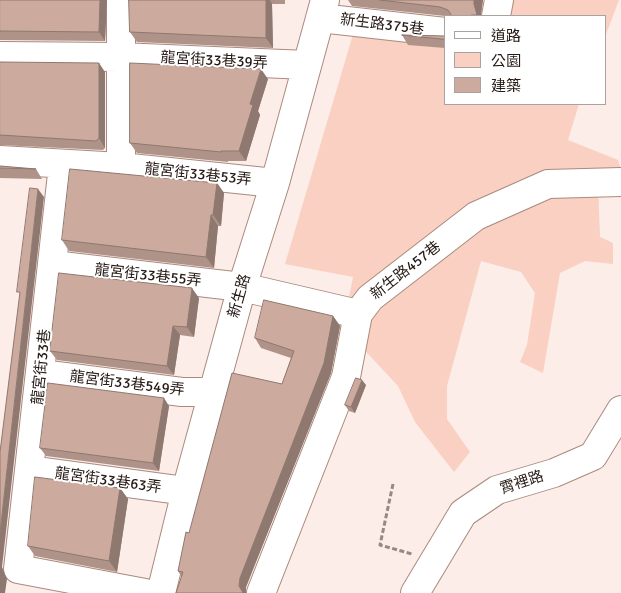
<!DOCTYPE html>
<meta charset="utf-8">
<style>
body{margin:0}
#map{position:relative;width:621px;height:593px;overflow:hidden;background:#fcede8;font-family:Signika,"Noto Sans TC",sans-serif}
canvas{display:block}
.legend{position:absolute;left:444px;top:15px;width:162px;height:90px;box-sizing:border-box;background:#fff;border:1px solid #a8a3a1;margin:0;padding:6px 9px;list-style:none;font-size:15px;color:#261a15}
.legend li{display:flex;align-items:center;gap:10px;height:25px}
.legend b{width:25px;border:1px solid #a8a3a1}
</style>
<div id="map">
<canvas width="621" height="593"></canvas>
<ul class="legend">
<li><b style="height:6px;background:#fff"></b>道路</li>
<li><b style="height:14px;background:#f9d0c1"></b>公園</li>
<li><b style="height:14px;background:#ccab9e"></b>建築</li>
</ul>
</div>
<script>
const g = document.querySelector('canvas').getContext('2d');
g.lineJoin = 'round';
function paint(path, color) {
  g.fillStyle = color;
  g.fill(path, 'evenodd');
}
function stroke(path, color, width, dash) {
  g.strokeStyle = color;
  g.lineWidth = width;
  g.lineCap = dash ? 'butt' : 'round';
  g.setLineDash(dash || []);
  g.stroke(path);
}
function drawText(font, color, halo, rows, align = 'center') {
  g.font = font + ' Signika,"Noto Sans TC",sans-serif';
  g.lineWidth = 4;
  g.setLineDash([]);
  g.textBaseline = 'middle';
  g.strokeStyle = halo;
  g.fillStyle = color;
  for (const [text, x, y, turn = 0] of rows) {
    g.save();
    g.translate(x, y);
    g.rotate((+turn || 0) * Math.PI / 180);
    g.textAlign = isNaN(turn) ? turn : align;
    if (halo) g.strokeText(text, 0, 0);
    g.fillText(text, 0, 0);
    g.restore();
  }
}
const green = new Path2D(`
 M499 0H619L605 37V16H495Z
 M354 31 445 34V104H579L568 140 618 160 621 170 598 183 600 237 613 243V264L585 261 560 273 543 373 520 362 527 345 535 293 521 272 481 261 447 386V419L470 452 454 472 415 422 398 386 343 327 353 277 285 264Z`);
const path = new Path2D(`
 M393 484 380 545 412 554`);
const minor = new Path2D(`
 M496 16 499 0
 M320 18 445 32
 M0 56 120 57 307 65
 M0 160 121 167 275 183
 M63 165 18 569 145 593
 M121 167V0
 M53 265 242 287 358 314
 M41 374 182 392H213
 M30 470 186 491
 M161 593 186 491 242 287 275 183 325 0
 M261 593 346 377 358 314 370 298 476 216 548 184 621 182
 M415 593 463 513 497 490 554 473 593 456 621 410`);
const wall = new Path2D(`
 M0 0H107L105 41 0 40Z
 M129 0H285V4H272L273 48 137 42 130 32Z
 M348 0H483L481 14V16H445L352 6Z
 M402 35 445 36V48L408 45Z
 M0 62 105 72V148L103 150 0 145Z
 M268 79 258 111 260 115 246 161H228V162L137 153 130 143Z
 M0 166 36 169 42 179 0 178Z
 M217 183 224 193 221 226H218L214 268 69 251 62 240Z
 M199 298 194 337 180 335 174 375 57 360 50 351Z
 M333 316 340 326 331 373 246 587 181 576 178 571 189 533 282 384 291 358 261 348 255 338Z
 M366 385 355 413 349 411 345 405Z
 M169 406 159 471 46 456 40 448Z
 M120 488 128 499 117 572 35 556 28 546Z`);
const shadedWall = new Path2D(`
 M100 0H107L105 41 99 32Z
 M266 0H270L272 4 273 48 266 38Z
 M474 0H483L481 14V16H478L477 15 474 4Z
 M99 63 105 72V148L99 138Z
 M261 69 268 79 258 111 260 115 246 161 239 151 250 104Z
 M217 183 224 193 221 226 213 215Z
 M38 189 44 197 2 567 7 579 5 593H0V533Z
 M211 215 218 226 214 268 206 257Z
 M192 288 199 298 194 337 187 327Z
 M333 316 340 326 331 373 246 587V593H243L239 586 240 578Z
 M173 326 180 335 174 375 167 366Z
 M362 380 366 385 355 413 351 407Z
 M164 398 169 406 159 471 153 463Z
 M120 488 128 499 117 572 109 561Z`);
const building = new Path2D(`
 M0 0H100L99 32 0 31Z
 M129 0H266V38L130 32Z
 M380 0H474V4L477 15H471V16H452L448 10 440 7Z
 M402 35 445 36V39Z
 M0 62 99 63V138L96 141 0 135Z
 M130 63 261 69 250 104 253 105 239 151H221V152L130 143Z
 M0 166 36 169 0 168Z
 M70 169 217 183 213 215H211L206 257 62 240Z
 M30 188 38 189 0 533V452L20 292H17Z
 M59 273 192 288 187 327 173 326 167 366 50 351Z
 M264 300 333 316 324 363 240 578 239 586 243 593H176L183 572 178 571 186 532 189 533 232 373 282 384 294 351 255 338Z
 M356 378 362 380 351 407 345 405Z
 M48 383 164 398 153 463 40 448Z
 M35 477 120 488 109 561 28 546Z`);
const streetNames = [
 ["新生路375巷",382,25,7],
 ["龍宮街33巷39弄",214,61,3],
 ["龍宮街33巷53弄",198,175,6],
 ["新生路457巷",406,271,-38],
 ["龍宮街33巷55弄",148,276,6],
 ["新生路",240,296,-74],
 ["龍宮街33巷",42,367,-84],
 ["龍宮街33巷549弄",127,384,7],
 ["龍宮街33巷63弄",108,481,8],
 ["霄裡路",522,483,-18]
];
paint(green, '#f9d0c1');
stroke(minor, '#aa8a7e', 30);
stroke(path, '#968883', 3, [5, 2.5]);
stroke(minor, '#fff', 28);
paint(wall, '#af9388');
paint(shadedWall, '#8f786f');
paint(building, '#ccab9e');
stroke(building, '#8f786f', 1);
drawText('15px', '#261a15', '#fff', streetNames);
</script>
